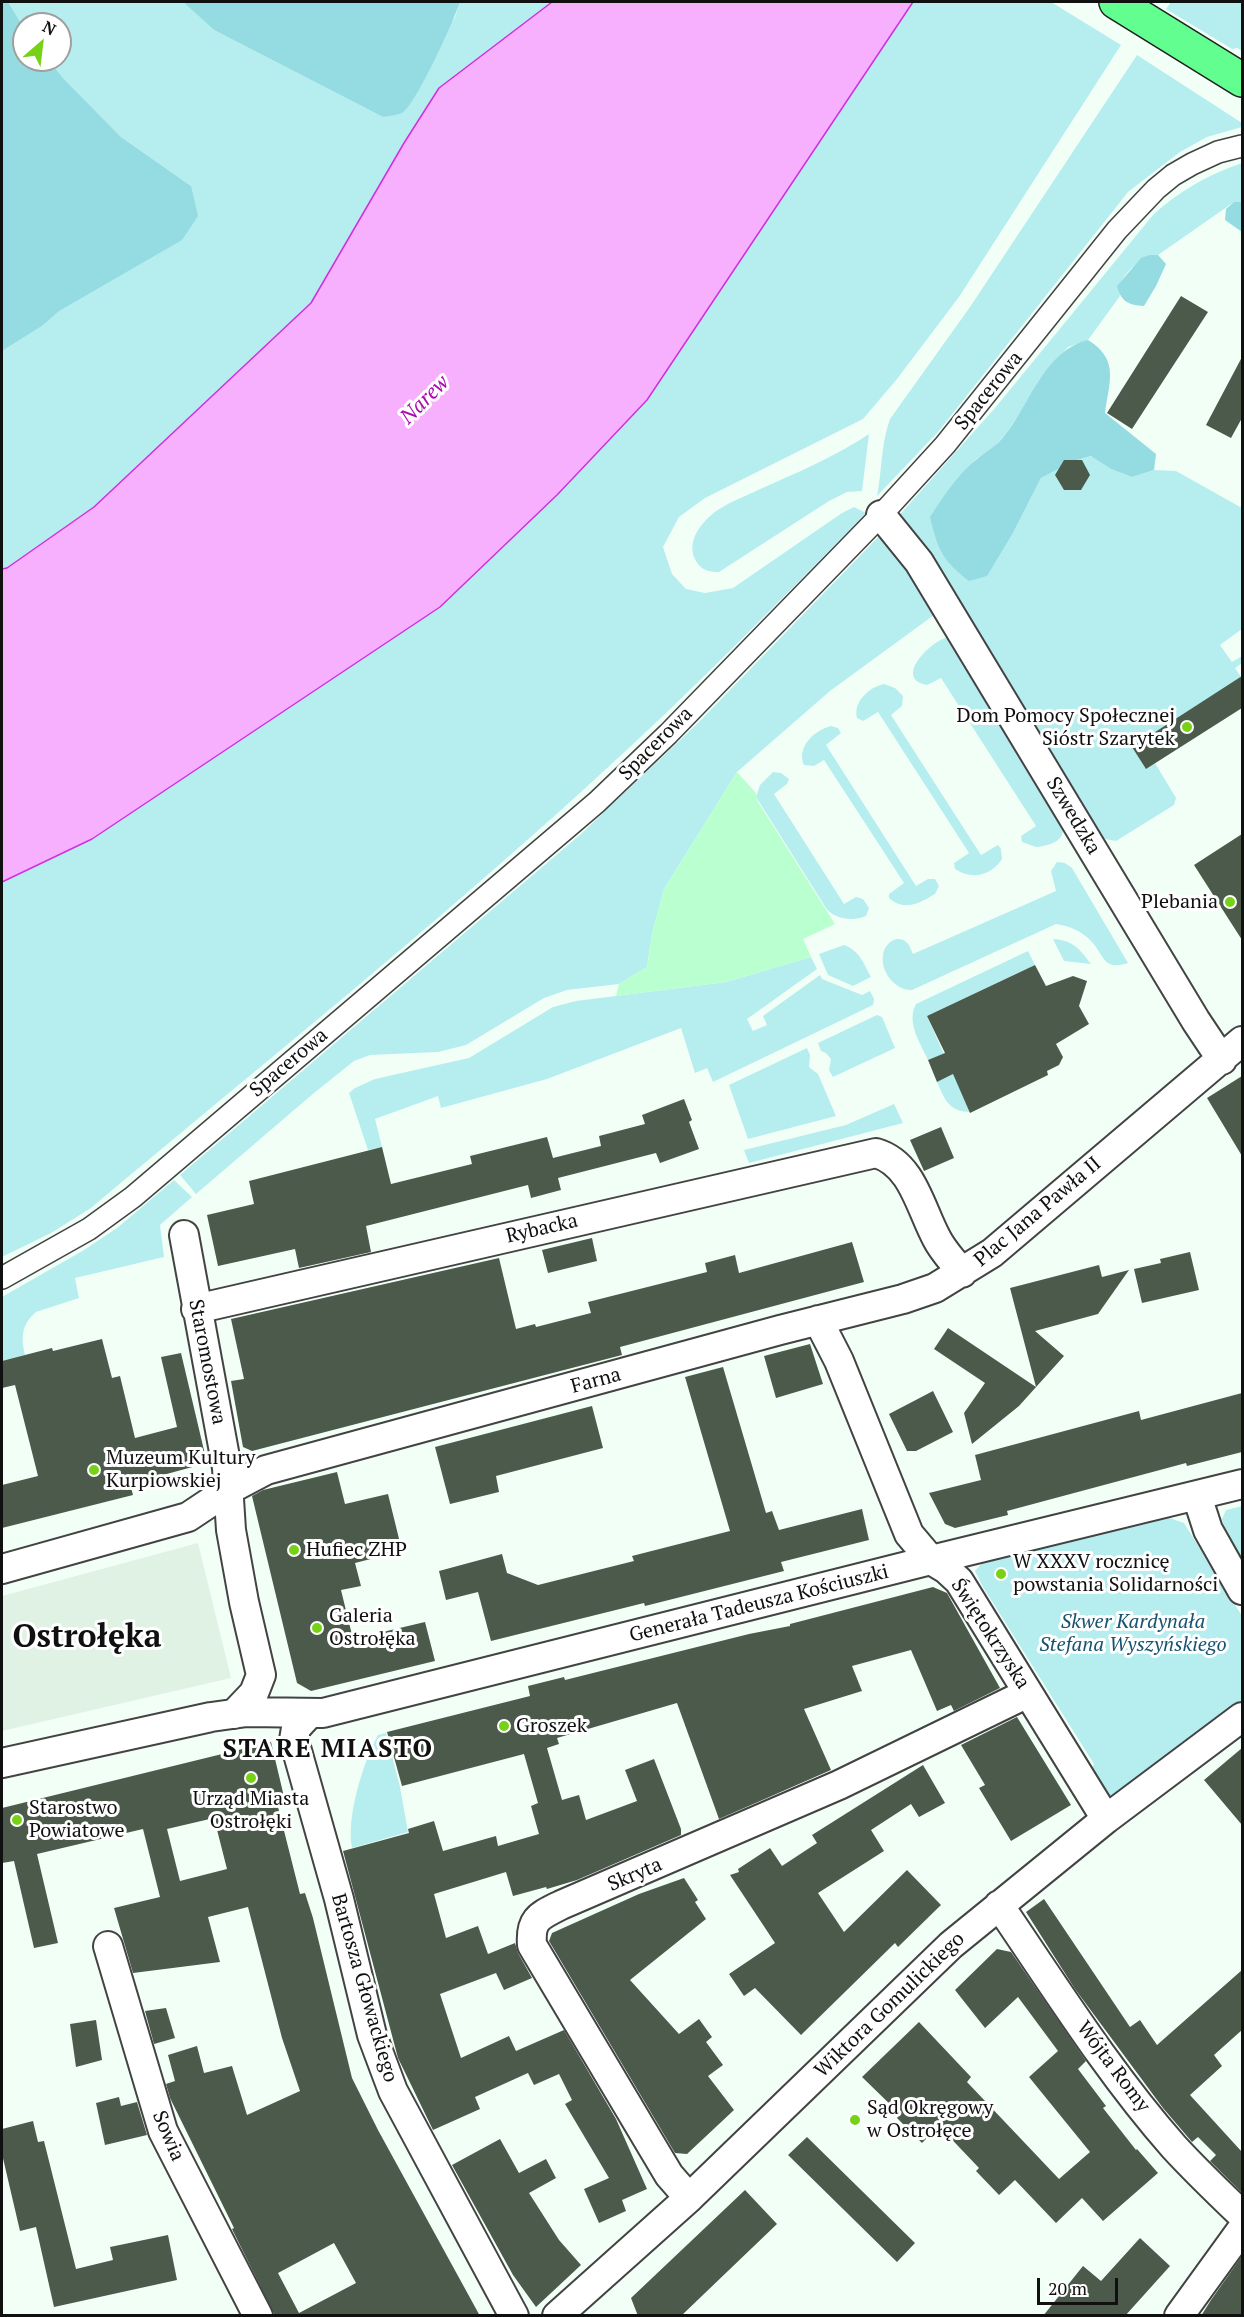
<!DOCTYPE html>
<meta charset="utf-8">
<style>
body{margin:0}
#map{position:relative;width:1244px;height:2317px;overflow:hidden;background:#f2fff7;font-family:"PT Serif",serif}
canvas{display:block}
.frame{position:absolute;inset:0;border:3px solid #101010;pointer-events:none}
.north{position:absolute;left:12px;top:12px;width:60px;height:60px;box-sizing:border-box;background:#fff;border:2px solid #9f9f9f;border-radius:50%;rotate:28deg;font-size:16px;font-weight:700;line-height:24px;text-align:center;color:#101010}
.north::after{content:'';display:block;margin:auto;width:21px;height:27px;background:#76d117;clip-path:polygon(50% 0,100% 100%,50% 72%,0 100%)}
.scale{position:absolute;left:1037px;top:2278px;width:81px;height:27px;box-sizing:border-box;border:3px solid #101010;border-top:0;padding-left:8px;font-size:18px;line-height:21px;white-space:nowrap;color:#101010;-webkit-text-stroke:4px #fff;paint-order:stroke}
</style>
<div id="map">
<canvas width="1244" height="2317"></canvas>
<div class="frame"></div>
<div class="north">N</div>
<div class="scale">20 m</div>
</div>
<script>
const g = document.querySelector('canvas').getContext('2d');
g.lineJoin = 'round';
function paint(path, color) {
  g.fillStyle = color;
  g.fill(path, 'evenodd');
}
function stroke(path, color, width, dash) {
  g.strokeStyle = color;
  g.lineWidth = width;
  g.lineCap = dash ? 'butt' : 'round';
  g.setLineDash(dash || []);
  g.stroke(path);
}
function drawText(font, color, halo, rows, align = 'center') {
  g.font = font + ' "PT Serif",serif';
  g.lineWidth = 6;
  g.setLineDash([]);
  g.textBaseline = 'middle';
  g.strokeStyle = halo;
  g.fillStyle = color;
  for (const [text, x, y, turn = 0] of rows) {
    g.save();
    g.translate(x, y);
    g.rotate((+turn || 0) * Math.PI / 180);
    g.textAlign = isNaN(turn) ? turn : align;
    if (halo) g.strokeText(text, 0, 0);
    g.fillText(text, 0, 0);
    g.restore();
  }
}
const green = new Path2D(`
 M8 2H183L214 30 383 117 455 17 460 2H552L404 143 311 303 94 507 7 568 2 569V351L42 326 191 186 121 137 63 78 49 60H60V24H24V28Z
 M913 2H1051L1121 45 959 297 897 379 863 419 705 498 679 517 663 547 672 574 686 589 705 593 733 588 842 513 854 507 866 513C777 604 688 695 593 781 431 929 259 1067 91 1208L51 1233 2 1257V882L92 839 440 607 557 495 647 400Z
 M1171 2H1242V51L1237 48 1232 49 1166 9Z
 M1137 55 1242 123V127L1207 137 1180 152 1128 192 938 432 877 496C882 470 881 443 890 419L970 307Z
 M1242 163V202H1234L1158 255C1140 255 1127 272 1118 286L1120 296 1088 340 1068 347 1054 362 1005 435 992 449 976 459 942 499 1014 531 1041 478 1074 461 1092 456 1111 469 1132 477 1154 470 1176 471 1242 508V629L1220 645 1232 662 1242 656V663L1235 668 1241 677 1146 769 1155 763 1176 798 1174 805 1116 841 1100 838 895 520 995 408 1153 215C1179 191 1209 174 1242 163Z
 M869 434 862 491 847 492 829 501 719 572C709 572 701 570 696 561 684 541 704 518 721 508 732 501 746 496 758 490 796 473 835 457 869 434Z
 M884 531 936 612 934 615 830 691 737 772 664 889 652 934 647 967 619 984 567 990 544 998 466 1045 438 1052 370 1055 354 1061 314 1093 196 1194 180 1175 581 834 697 724Z
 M945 638H948L1063 829C1063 842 1048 846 1036 847L1022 842 1021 836 1036 826 941 678 927 685C894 679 928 644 945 638Z
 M884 684 895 688 903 696 902 706 891 715 981 855 998 845 1001 849 1002 859C991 876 972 880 955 869L954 863 969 853 878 712 863 721 857 718C853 702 869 687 884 684Z
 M831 726 838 728 841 733 826 745 916 886 928 879H935L939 886 935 894C920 903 904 912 889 898V894L904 883 824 760 814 766 804 765C796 748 814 730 831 726Z
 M773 772 781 773 789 779 787 784 774 794 844 904 856 897 863 899 869 908 866 916C853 922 834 919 826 908L756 797 760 785Z
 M1057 862 1065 863 1072 868 1128 963C1103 971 1105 956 1091 941 1082 931 1069 926 1056 924L912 990C896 991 880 972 883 955 884 944 897 934 906 942 910 945 911 950 913 954L1056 891 1051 871Z
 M1053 939C1073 940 1080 949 1091 964L1064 961Z
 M844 945C860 951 864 964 871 977L853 986 828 975 819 954Z
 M1028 951 1035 965 927 1016 944 1054 928 1060C920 1042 906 1023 916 1004Z
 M811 957 817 969 747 1019 753 1031 767 1025 763 1016 820 975 822 979 862 995 870 991 874 999 873 1005 713 1082 707 1068 695 1073 681 1028 547 1079 441 1108 438 1096 375 1119 382 1147 368 1150 349 1093 355 1088 375 1079 469 1058 553 1007 576 1001 726 982Z
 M877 1015 882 1017 895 1048 833 1077 829 1070 831 1059 826 1053 821 1051 818 1043Z
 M807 1048 810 1055 809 1067 818 1074 836 1116 748 1139 729 1085Z
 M953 1074 971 1112C949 1112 945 1100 937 1082Z
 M894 1104 903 1123 749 1163 744 1150 846 1125Z
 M174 1180 192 1197 160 1225 164 1257 75 1278 79 1298 36 1312C21 1325 21 1338 25 1355L2 1361V1297L84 1250 117 1228Z
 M1242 1506V1568L1227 1538 1222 1519 1226 1510Z
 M1167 1517 1184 1523 1242 1616V1701L1117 1795C1103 1800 1096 1788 1086 1779L1094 1764 983 1587 975 1571 983 1562Z
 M386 1733 400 1787 408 1832 352 1848C346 1817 363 1763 378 1735Z`);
const forest = new Path2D(`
 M2 2H8L24 28V60H49L63 78 121 137 191 186 198 216 182 240 59 311 42 326 2 351Z
 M183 2H460C454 20 416 105 402 113 397 115 389 116 383 117L214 30Z
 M1234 202H1242V232L1225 220 1226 209Z
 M1150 255H1158L1166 264 1156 286 1144 306C1129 305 1121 302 1117 286L1141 258Z
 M1088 340C1120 360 1109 382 1105 413L1156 454 1154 470 1132 477 1111 469 1091 456 1074 461 1041 478 1014 531 987 576 969 581C942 560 938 550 930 517 943 497 958 474 977 459 987 451 997 446 1005 435 1030 404 1045 350 1088 340Z`);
const sand = new Path2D(`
 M737 772 756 793 758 802 835 924 803 939 811 957 726 982 616 996 619 984 647 967 652 934 664 889Z`);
const plaza = new Path2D(`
 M198 1543 231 1678 2 1731V1596Z`);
const water = new Path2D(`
 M552 2H913L647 400 557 495 440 607 92 839 2 882V569L7 568 94 507 311 303 404 143 439 88Z`);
const building = new Path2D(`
 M1181 296 1208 312 1132 429 1107 413Z
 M1242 357V418L1231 438 1206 425Z
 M1064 460H1082L1090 475 1081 490H1064L1055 475Z
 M1242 676V708L1146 769 1132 747Z
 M1242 834V940L1194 865Z
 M1035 965 1046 986 1073 976 1087 981 1079 1006 1089 1024 1056 1044 1063 1057 1059 1065 1047 1071 1048 1075 970 1113 953 1074 937 1082 928 1060 945 1053 927 1016Z
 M1242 1076V1156L1207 1098Z
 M684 1099 692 1120 689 1122 699 1149 660 1163 656 1153 558 1178 561 1190 531 1198 528 1185 366 1226 371 1252 299 1268 295 1249 218 1266 207 1215 254 1204 249 1181 382 1147 391 1184 472 1164 470 1156 547 1137 553 1158 601 1146 599 1136 645 1124 642 1115Z
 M941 1127 954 1158 924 1171 910 1140Z
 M592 1238 597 1261 548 1273 542 1250Z
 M852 1242 864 1282 620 1347 622 1355 252 1451 243 1447 231 1381 244 1379 231 1319 499 1258 516 1329 535 1324 536 1327 591 1313 588 1302 707 1272 705 1263 735 1255 739 1273Z
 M1190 1252 1199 1290 1142 1303 1134 1269 1161 1263 1160 1259Z
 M1099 1265 1102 1277 1129 1270 1098 1314 1035 1331 1064 1356 1019 1406 972 1444 964 1413 985 1383 934 1349 948 1328 1036 1387 1010 1288Z
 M102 1339 112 1378 120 1376 135 1438 177 1427 161 1357 181 1353 207 1463 130 1484 133 1495 2 1528V1485L38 1476 15 1385 2 1388V1361L52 1348 53 1351Z
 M810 1344 823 1384 776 1398 764 1356Z
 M723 1367 766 1513 772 1511 779 1530 862 1509 869 1540 781 1562 784 1571 645 1606 644 1603 491 1641 478 1592 446 1600 439 1571 502 1554 507 1573 538 1585 634 1561 632 1556 730 1531 685 1377Z
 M933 1391 953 1432 916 1451H907L889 1414Z
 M1242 1393V1452L1187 1466 1186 1463 1007 1511 1008 1515 955 1528 945 1524 929 1493 981 1480 975 1455 1139 1411 1141 1420Z
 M592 1406 603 1448 496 1476 499 1492 450 1504 435 1447Z
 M337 1472 345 1504 388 1494 402 1551 355 1563 361 1586 341 1590 353 1639 425 1622 435 1661 311 1691 297 1683 252 1496 263 1490Z
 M933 1587 947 1593 1000 1688 954 1711 951 1705 937 1711 911 1650 852 1666 862 1691 804 1709 831 1770 719 1819 677 1703 557 1738 559 1744 547 1748 562 1800 579 1795 586 1820 637 1801 625 1770 654 1759 681 1829V1835L577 1880 547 1889 546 1887 513 1896 506 1872 434 1894 446 1938 478 1926 488 1954 515 1943 518 1953 532 1978 504 1990 496 1973 440 1994 461 2058 509 2036 516 2051 564 2030 616 2119 647 2189 622 2200 626 2211 599 2223 584 2189 609 2178 565 2104 572 2100 559 2074 534 2085 528 2073 475 2097 480 2109 433 2130 398 2058 343 1851 409 1833 408 1829 434 1821 443 1851 496 1836 498 1846 539 1834 531 1806 538 1803 524 1754 402 1786 387 1732 530 1696 528 1686 564 1677 565 1680 749 1634 790 1626V1624Z
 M1017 1717 1071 1805 1011 1841 979 1788 985 1785 961 1745Z
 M271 1742 285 1801 277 1803 300 1894 305 1893 313 1918 352 2078 378 2130 480 2316H275L232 2229 234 2228 170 2098 166 2084 175 2081 168 2055 197 2046 204 2073 232 2066 247 2115 300 2091 282 2038 248 1907 208 1917 220 1962 133 1973 114 1908 160 1897 143 1829 37 1854 58 1943 34 1948 14 1861 2 1863V1808ZM214 1818 227 1869 180 1881 167 1829ZM334 2243 356 2283 299 2313 278 2273Z
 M1242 1748V1825L1204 1780Z
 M923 1765 945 1803 919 1817 911 1804 871 1830 884 1851 818 1893 844 1932 907 1870 941 1905 898 1947 895 1943 801 2035 755 1988 744 1996 729 1974 775 1943 730 1875 739 1872 738 1869 770 1848 782 1866 817 1843 812 1835Z
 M684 1878 698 1900 695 1902 706 1919 630 1980 679 2034 699 2019 712 2037 706 2042 723 2065 708 2076 734 2110 687 2154 675 2153 549 1941 552 1933 639 1894Z
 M1044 1899 1130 2027 1140 2020 1157 2045 1242 1970V2030L1214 2055 1222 2066 1190 2095 1242 2152V2193L1210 2161 1216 2155 1198 2137 1192 2142 1163 2108 1075 1989 1026 1912Z
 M997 1949 1011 1952 1086 2061 1078 2069 1106 2106 1103 2108 1136 2150 1137 2149 1158 2173 1103 2221 1082 2198 1056 2223 1015 2180 999 2195 976 2171 979 2168 939 2126 922 2143 897 2118 900 2114 862 2077 919 2022 971 2077 967 2082 1059 2179 1090 2152 1029 2077 1058 2051 1018 1997 985 2028 955 1990Z
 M166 2008 175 2038 154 2044 145 2011Z
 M96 2020 102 2060 76 2067 70 2024Z
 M119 2097 121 2106 137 2102 147 2135 105 2145 96 2103Z
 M33 2121 38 2142 44 2141 76 2269 113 2260 110 2247 168 2235 177 2280 54 2307 36 2227 20 2231 2 2154V2129Z
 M807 2137 915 2243 897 2262 788 2155Z
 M500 2139 519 2173 546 2159 556 2178 529 2193 559 2240 581 2265 536 2307 513 2275 452 2165Z
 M745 2190 777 2224 681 2316H638L631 2298Z
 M1140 2238 1170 2266 1125 2316H1043L1083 2266 1101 2281Z
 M1242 2256V2316H1201L1211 2300Z`);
const pedestrian = new Path2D(`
 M2 1278 89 1229 133 1197 597 802 668 734 881 515 945 445 1117 230 1156 189 1173 175 1192 164 1218 152 1242 146`);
const minor = new Path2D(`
 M881 515 919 562 1196 1021 1222 1060
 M184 1235 227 1468 231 1530 244 1602 261 1675 254 1693 234 1714
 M196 1309 876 1153C913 1164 920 1208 937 1239 943 1251 954 1262 962 1273
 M818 1320 839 1361 909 1534 931 1560 946 1569 959 1581 1106 1819
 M1197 1496 1208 1530 1242 1590
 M2 1569 188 1517 230 1489 266 1470 780 1330 903 1299 935 1288 992 1253 1242 1041
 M310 1713 296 1728 294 1740 339 1899 372 2035 393 2091 514 2316
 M2 1763 211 1717 247 1712 323 1713 931 1560 1242 1484
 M999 1905C1055 1987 1108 2072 1174 2147 1196 2171 1219 2193 1242 2215
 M108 1946 163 2131 258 2316
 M689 2198 669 2175 532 1945C530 1919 539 1916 561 1905L839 1785 1028 1693
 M557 2316 689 2198 951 1945 1106 1819 1242 1717
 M1179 2316 1242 2229`);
const primary = new Path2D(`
 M1116 2 1242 80`);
const markers = [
 [1187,727,6,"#76d117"],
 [1230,902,6,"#76d117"],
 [94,1470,6,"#76d117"],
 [294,1550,6,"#76d117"],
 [1001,1574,6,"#76d117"],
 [317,1628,6,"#76d117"],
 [504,1726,6,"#76d117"],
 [251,1778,6,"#76d117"],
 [17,1820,6,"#76d117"],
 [855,2120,6,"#76d117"]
];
const streetNames = [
 ["Spacerowa",989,391,-51],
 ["Spacerowa",656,744,-45],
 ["Szwedzka",1073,816,59],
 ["Spacerowa",289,1063,-40],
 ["Plac Jana Pawła II",1038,1212,-40],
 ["Rybacka",542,1229,-13],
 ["Staromostowa",207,1362,79],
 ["Farna",596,1381,-15],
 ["Generała Tadeusza Kościuszki",759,1604,-14],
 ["Świętokrzyska",990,1634,57],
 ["Skryta",635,1875,-23],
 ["Bartosza Głowackiego",364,1988,74],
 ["Wiktora Gomulickiego",890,2005,-44],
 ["Wójta Romy",1113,2067,53],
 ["Sowia",168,2136,67]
];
const poiNames = [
 ["Dom Pomocy Społecznej",1175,716,"right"],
 ["Sióstr Szarytek",1175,739,"right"],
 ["Plebania",1218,902,"right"],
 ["Muzeum Kultury",106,1458],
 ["Kurpiowskiej",106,1481],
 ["Hufiec ZHP",306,1550],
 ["W XXXV rocznicę",1013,1562],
 ["powstania Solidarności",1013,1585],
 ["Galeria",329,1616],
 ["Ostrołęka",329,1639],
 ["Groszek",516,1726],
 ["Urząd Miasta",251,1799,"center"],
 ["Ostrołęki",251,1822,"center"],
 ["Starostwo",29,1808],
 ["Powiatowe",29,1831],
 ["Sąd Okręgowy",867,2108],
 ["w Ostrołęce",867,2131]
];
const parkNames = [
 ["Skwer Kardynała",1133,1622],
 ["Stefana Wyszyńskiego",1133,1645]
];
const waterNames = [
 ["Narew",425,400,-45]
];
const districtNames = [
 ["STARE MIASTO",328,1750]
];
const townNames = [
 ["Ostrołęka",87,1638]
];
paint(green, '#b6eeef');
paint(forest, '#94dbe2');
paint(sand, '#baffd0');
paint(plaza, '#dff2e4');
paint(water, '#f6b0fd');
stroke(water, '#d12fdc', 1.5);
paint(building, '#4c5a4b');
stroke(pedestrian, '#434343', 24);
stroke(minor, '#434343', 32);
stroke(primary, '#212121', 36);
stroke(pedestrian, '#fff', 21);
stroke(minor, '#fff', 28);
stroke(primary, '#62ff90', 33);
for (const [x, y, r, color] of markers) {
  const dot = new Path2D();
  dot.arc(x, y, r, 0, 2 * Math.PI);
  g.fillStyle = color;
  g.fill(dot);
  stroke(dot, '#fff', 2);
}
drawText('20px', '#101010', '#fff', streetNames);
drawText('20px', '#101010', '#fff', poiNames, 'left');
drawText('italic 20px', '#175370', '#fff', parkNames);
drawText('italic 21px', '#ac09b1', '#fff', waterNames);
g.letterSpacing = '1.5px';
drawText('bold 26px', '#101010', '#fff', districtNames);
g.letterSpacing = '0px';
drawText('bold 32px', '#101010', '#fff', townNames);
</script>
